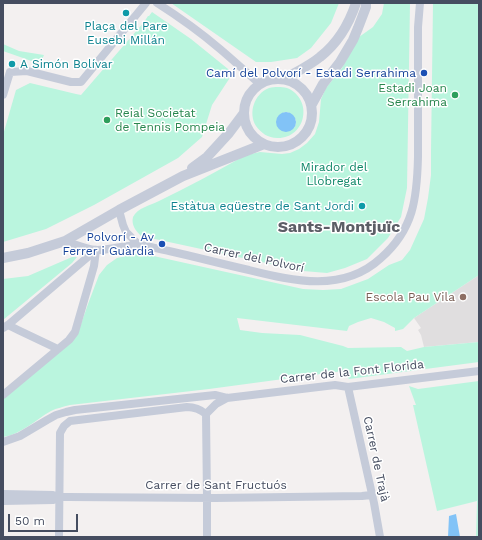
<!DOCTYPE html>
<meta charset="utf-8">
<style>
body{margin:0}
#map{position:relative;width:482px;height:540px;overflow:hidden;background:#f3f0f0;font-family:"Work Sans",sans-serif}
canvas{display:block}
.frame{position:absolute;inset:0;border:4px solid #454d60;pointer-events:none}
.scale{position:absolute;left:8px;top:514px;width:70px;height:18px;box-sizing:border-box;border:2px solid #454d60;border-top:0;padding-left:5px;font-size:12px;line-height:14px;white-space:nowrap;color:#454d60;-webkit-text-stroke:3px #fff;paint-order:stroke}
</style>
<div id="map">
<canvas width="482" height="540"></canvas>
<div class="frame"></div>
<div class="scale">50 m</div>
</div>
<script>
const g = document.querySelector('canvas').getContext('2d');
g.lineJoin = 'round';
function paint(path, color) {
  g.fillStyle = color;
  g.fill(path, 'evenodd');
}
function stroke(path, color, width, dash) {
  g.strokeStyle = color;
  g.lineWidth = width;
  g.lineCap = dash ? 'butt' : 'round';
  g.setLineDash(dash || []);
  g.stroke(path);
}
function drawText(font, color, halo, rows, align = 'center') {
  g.font = font + ' "Work Sans",sans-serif';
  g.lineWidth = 3;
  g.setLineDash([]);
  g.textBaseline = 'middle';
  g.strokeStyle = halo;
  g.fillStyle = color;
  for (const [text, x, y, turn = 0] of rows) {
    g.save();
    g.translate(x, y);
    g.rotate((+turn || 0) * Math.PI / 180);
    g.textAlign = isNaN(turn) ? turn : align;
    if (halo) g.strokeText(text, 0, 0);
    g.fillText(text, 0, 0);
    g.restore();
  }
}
const education = new Path2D(`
 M479 275V342L424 347 421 335 418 330 421 328 414 318Z`);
const green = new Path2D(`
 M171 3H339L331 23 311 48 297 58 271 62H256Z
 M384 3H410L407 188 401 217 388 238 367 259 345 268 327 273 303 271 141 236C136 231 131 225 133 217 137 208 151 205 159 201 188 187 216 172 244 156L251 154 260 152 282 154 290 153 299 149 307 143 315 134 319 122 321 99 326 88 342 68 359 37 373 27 382 14Z
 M433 3H479V275L414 318 403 329 395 331V328L384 322 371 318 358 322 349 326 347 331 237 318 240 330 262 333 300 335 343 346 348 348 401 347 407 351 424 347 479 342V362L349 379 343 371 209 389 70 405C63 407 57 408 51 411 35 420 22 434 3 437V399L51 359 81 324 88 304 99 275 107 265 117 258 140 253 303 289 323 290 341 289 368 279 389 265 402 260 410 250 424 219 428 198 431 175V151Z
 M152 12 191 39 233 73 212 105 202 137 178 158 94 205 46 229 3 242V135L16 90 30 83 76 94 81 95 144 22 148 16H149Z
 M3 44 19 51 44 55 40 64 3 51Z
 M278 87C281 87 284 87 287 88 314 99 306 139 277 138 268 138 261 133 256 126 248 113 254 94 269 88 272 87 275 87 278 87ZM285 112H288L296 120 295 127 283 131C275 125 275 116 285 112Z
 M72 257H77L72 263 3 320V279L28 276Z
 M479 381V537H476L477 501 437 511 413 405H416L409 386 418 389Z`);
const water = new Path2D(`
 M276 122a10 10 0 1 1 20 0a10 10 0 1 1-20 0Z
 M456 514 460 537H448L449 516Z`);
const minor = new Path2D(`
 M157 3C179 17 200 32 220 49 233 60 246 72 260 84
 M10 72 27 71 71 82H81L146 3
 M3 95 10 72
 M119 210 123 225 126 232 139 245
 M65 241C73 244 89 250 97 250 111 250 125 245 139 245 149 246 159 249 169 251 196 257 222 264 249 270 294 281 343 293 381 258 414 229 417 198 418 157V27L420 3
 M8 325 18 330 58 349
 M3 328 8 325 96 250
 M348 387 374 503 380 537
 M3 395 69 340 75 332 94 266 96 250
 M206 414 216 404 227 398
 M3 442 20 436 47 420 56 415 66 412 75 410 215 395 227 398 335 385 348 387 479 371
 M3 494 53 495 60 497
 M3 501 53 500 60 497H68L215 498 362 496 371 495
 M59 537 60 433 64 426 70 421 187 407C195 407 200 409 206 414L207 498V537`);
const tertiary = new Path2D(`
 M244 113a34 34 0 1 1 68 0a34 34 0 1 1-68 0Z
 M284 79C296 72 309 66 320 57 338 43 349 24 356 3
 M312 104 323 84 340 62 353 40 358 28 366 7V3
 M192 168 207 157 229 133 244 113
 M3 258 28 253 65 241 119 210 183 176 264 144`);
const markers = [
 [126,13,4,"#0f9aa8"],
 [12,64,4,"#0f9aa8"],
 [424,73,4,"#1a4fb4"],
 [455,95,4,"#2e9e5b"],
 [107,120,4,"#2e9e5b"],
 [362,206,4,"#0f9aa8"],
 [162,244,4,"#1a4fb4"],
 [463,297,4,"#8d6e63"]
];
const cultureNames = [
 ["Plaça del Pare",126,26],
 ["Eusebi Millán",126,40],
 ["A Simón Bolívar",20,64,"left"],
 ["Estàtua eqüestre de Sant Jordi",354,206,"right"]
];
const transitNames = [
 ["Camí del Polvorí - Estadi Serrahima",416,73],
 ["Polvorí - Av",154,237],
 ["Ferrer i Guàrdia",154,251]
];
const leisureNames = [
 ["Estadi Joan",447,88],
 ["Serrahima",447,102],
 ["Reial Societat",115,113,"left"],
 ["de Tennis Pompeia",115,127,"left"]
];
const parkNames = [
 ["Mirador del",334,167],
 ["Llobregat",334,181]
];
const streetNames = [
 ["Carrer del Polvorí",254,258,12],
 ["Carrer de la Font Florida",352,372,-6],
 ["Carrer de Trajà",376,459,78],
 ["Carrer de Sant Fructuós",216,485]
];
const educationNames = [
 ["Escola Pau Vila",455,297]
];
const districtNames = [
 ["Sants-Montjuïc",339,227]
];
paint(education, '#e0dedf');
paint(green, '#baf5de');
paint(water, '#82c3f7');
stroke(minor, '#c5cbd9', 8);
stroke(tertiary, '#c5cbd9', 10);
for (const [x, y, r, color] of markers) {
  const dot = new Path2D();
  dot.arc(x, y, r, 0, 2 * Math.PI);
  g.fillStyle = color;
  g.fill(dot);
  stroke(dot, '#fff', 1.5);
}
drawText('12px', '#0d838f', '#fff', cultureNames);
drawText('12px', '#164399', '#fff', transitNames, 'right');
drawText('12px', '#27864d', '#fff', leisureNames, 'right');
drawText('12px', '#0c8666', '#fff', parkNames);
drawText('12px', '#454d60', '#fff', streetNames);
drawText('12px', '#785e54', '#fff', educationNames, 'right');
drawText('bold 16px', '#5c5e66', '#fff', districtNames);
</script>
